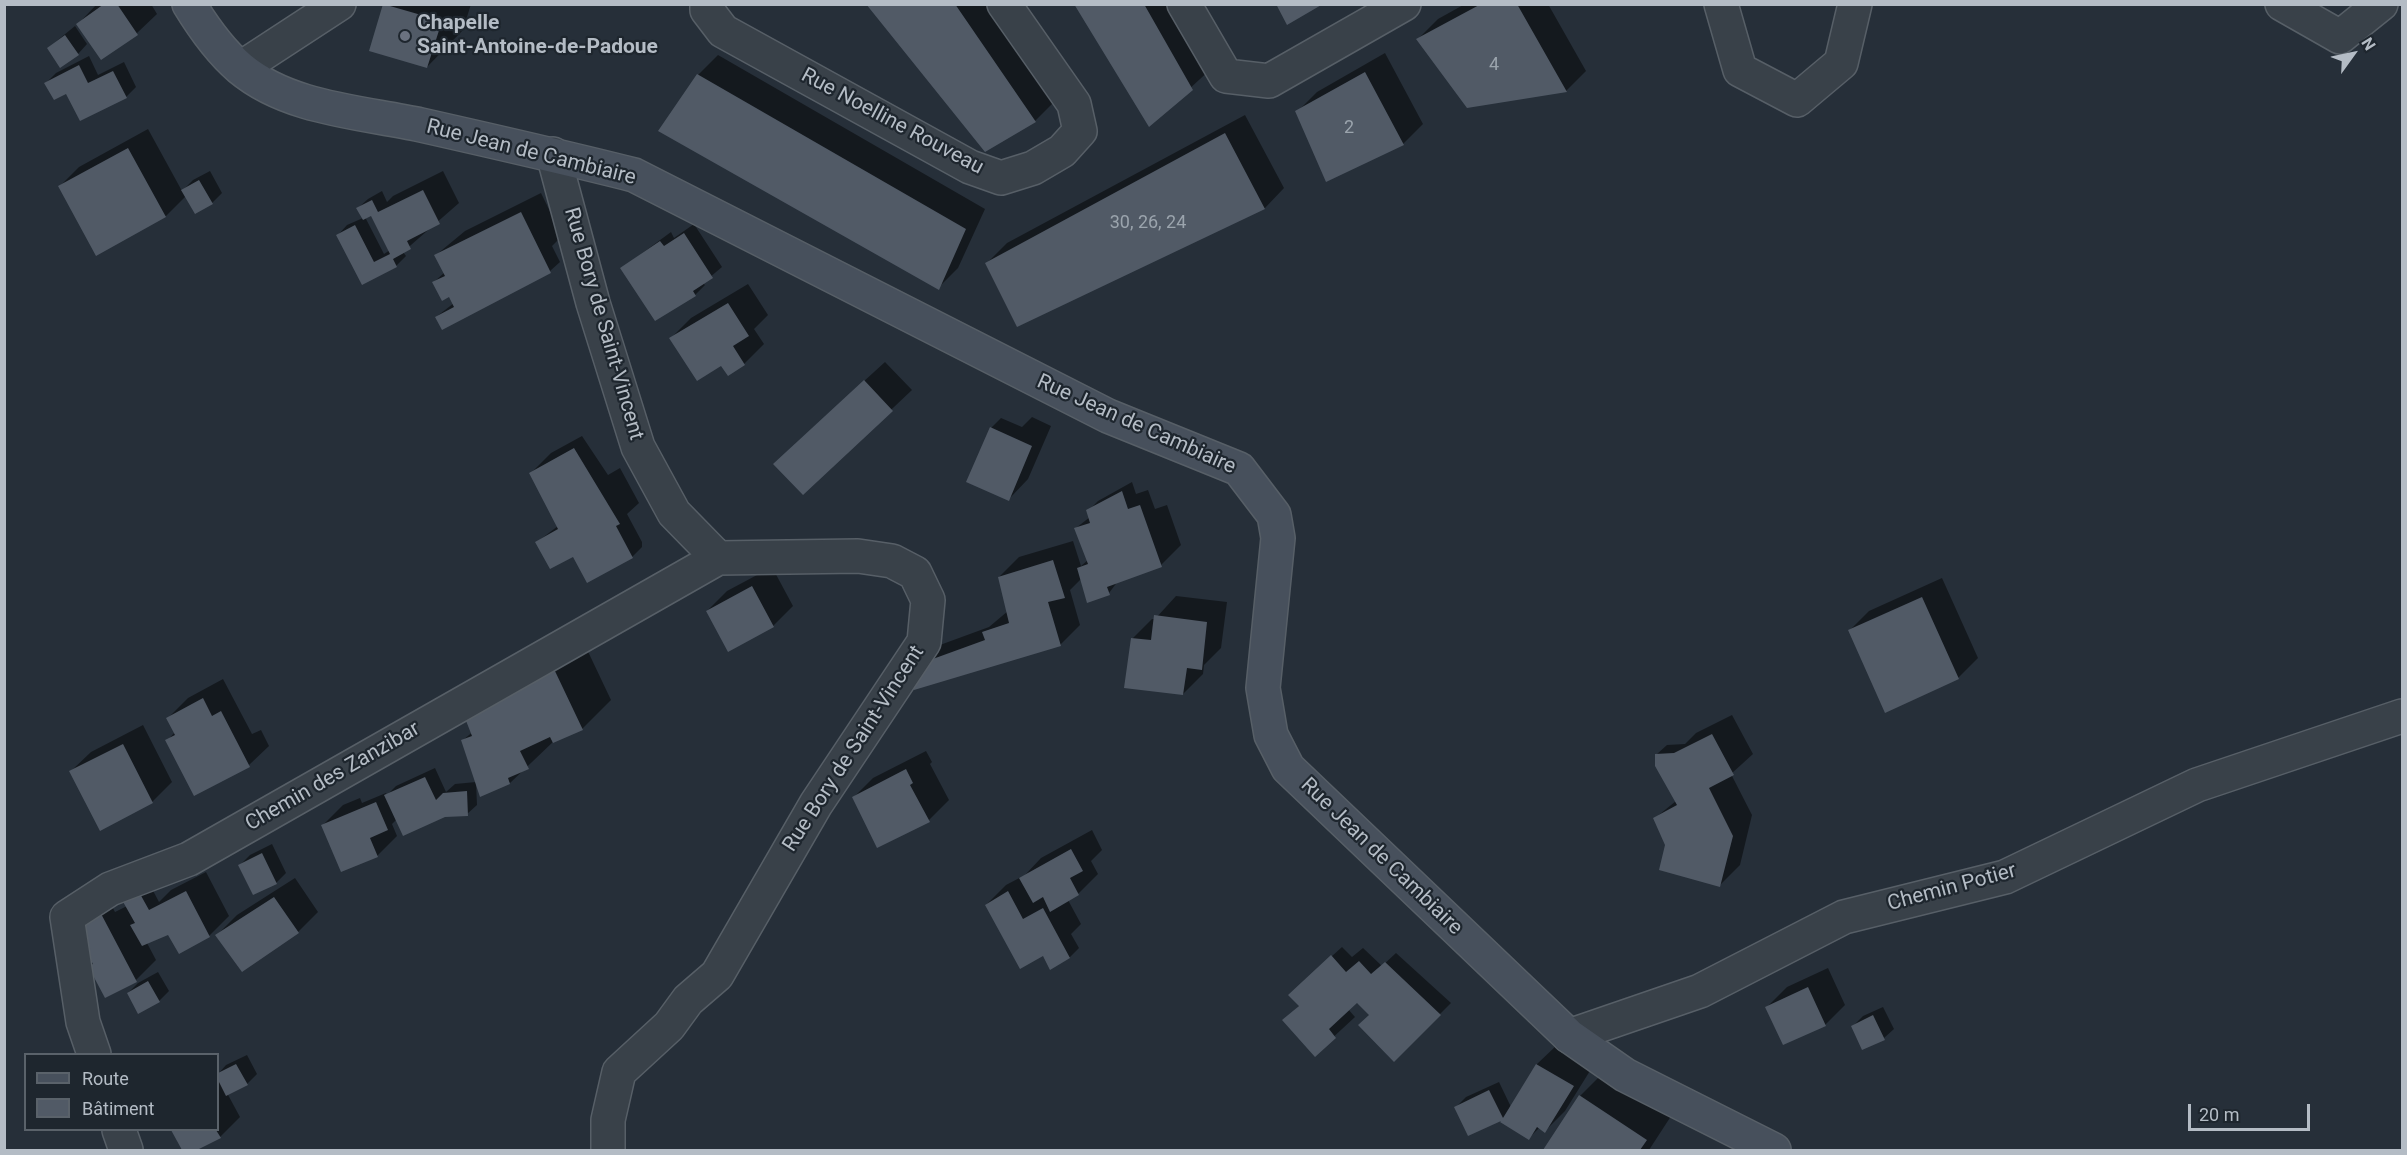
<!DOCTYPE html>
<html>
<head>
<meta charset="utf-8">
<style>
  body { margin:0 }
  #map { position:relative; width:2407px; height:1155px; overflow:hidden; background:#262f39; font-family:Roboto,sans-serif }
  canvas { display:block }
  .frame { position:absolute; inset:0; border:6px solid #b4bcc5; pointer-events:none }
  .legend { position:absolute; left:24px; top:1053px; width:195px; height:78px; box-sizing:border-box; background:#1e262e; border:2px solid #5a626a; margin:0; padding:8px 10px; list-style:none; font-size:18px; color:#b4bcc5 }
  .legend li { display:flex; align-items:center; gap:12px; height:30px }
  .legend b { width:30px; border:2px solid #5a626a }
  .north { position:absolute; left:2323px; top:24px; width:60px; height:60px; -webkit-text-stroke:4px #1e262e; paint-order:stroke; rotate:57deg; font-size:16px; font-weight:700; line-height:24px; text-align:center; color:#b4bcc5 }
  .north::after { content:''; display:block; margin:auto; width:21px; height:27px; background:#b4bcc5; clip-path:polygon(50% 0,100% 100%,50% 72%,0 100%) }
  .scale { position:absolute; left:2188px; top:1104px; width:122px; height:27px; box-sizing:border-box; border:3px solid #b4bcc5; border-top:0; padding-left:8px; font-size:18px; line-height:21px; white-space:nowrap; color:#b4bcc5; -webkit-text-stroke:4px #1e262e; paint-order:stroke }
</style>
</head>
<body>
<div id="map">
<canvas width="2407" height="1155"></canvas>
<div class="frame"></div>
<ul class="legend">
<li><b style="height:8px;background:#47505c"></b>Route</li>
<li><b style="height:16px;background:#515a66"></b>Bâtiment</li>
</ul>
<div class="north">N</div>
<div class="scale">20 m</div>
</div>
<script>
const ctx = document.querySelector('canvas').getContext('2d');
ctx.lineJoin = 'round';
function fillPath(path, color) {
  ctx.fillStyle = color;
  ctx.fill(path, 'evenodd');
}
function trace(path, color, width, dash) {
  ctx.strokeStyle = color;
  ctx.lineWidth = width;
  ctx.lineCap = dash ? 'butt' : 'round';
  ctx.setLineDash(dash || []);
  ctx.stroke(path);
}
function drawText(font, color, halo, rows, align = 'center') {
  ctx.font = font + ' Roboto,sans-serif';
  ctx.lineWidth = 4.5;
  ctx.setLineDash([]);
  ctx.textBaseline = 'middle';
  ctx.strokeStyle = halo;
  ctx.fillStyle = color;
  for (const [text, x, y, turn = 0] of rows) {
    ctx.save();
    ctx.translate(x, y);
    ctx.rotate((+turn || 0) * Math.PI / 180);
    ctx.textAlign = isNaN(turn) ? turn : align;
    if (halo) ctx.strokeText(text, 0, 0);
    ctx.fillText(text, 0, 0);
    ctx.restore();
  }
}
fillPath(new Path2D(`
  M 97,4 L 151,4 L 157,14 L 137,33 L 101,58 L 78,24 Z
  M 385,4 L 471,4 L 463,30 L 427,67 L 371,50 Z
  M 868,4 L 988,4 L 1055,101 L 1035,121 Z
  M 1075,4 L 1175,4 L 1212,68 L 1150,125 Z
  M 1465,4 L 1548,4 L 1586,71 L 1566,91 L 1418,39 L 1438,19 Z
  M 75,26 L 87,44 L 78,54 L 48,48 Z
  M 1385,53 L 1423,124 L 1403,144 L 1297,112 L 1317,92 Z
  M 718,55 L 985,209 L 958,268 L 938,288 L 698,75 Z
  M 89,56 L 98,75 L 124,62 L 136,87 L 126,97 L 67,92 L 46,83 L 56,73 Z
  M 1245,115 L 1284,188 L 1265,208 L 1018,325 L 987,263 L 1007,243 Z
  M 148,129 L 182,191 L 193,180 L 210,171 L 222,193 L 212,203 L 186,196 L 166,216 L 59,187 L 79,167 Z
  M 443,171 L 459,203 L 403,252 L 406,256 L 396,266 L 362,283 L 338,235 L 347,225 L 363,218 L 358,208 L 368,199 L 382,191 L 387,202 L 393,196 ZM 372,214 L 390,250 L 384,254 L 365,217 Z
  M 541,193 L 562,236 L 552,246 L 560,262 L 550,271 L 436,317 L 454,303 L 450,295 L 434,282 L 445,272 L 436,255 L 465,231 Z
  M 694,224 L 722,267 L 703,283 L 705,285 L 695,295 L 656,319 L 622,268 L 671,232 L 674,238 Z
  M 748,284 L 768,315 L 754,329 L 764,344 L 744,364 L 721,364 L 671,338 L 691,318 Z
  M 885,362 L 912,390 L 803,493 L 795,444 Z
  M 1032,417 L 1051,426 L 1028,479 L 1009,499 L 991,428 L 1001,418 L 1022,427 Z
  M 582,436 L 608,475 L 620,468 L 639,503 L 627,514 L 642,542 L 642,547 L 632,557 L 573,554 L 537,542 L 558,526 L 531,473 L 551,453 Z
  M 1132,482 L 1136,494 L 1148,490 L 1155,509 L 1167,505 L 1181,545 L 1161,565 L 1118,581 L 1109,593 L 1082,578 L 1070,590 L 1080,625 L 1060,645 L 915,688 L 929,649 L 989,627 L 1008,611 L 999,577 L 1019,557 L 1073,541 L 1081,566 L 1088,560 L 1076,528 L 1090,517 L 1088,511 L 1098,501 Z
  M 772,567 L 793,606 L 773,626 L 707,611 L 727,591 Z
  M 1942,578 L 1978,658 L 1958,678 L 1849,631 L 1869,611 Z
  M 1176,596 L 1227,602 L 1221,648 L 1204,665 L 1203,674 L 1183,694 L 1132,639 L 1152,619 L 1155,619 Z
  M 583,641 L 611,700 L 582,729 L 554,741 L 510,783 L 463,740 Z
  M 223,679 L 252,734 L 261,730 L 269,746 L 249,765 L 167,741 L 175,732 L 168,718 L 188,698 Z
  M 1732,715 L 1753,754 L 1731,774 L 1752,815 L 1740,865 L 1720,885 L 1667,845 L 1655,818 L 1676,801 L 1657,754 L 1667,745 L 1685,744 L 1696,733 Z
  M 143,725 L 172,782 L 152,802 L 71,771 L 91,752 Z
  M 926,751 L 932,762 L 930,764 L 949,800 L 929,820 L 853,798 L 873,778 Z
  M 435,768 L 446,792 L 455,784 L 476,782 L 477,805 L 467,814 L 397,819 L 392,824 L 397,836 L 377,856 L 323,825 L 343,805 L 360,798 L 362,803 L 386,793 L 387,795 L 396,786 Z
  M 1092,830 L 1102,850 L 1091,861 L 1098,874 L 1078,894 L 1068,900 L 1081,924 L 1071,934 L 1079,948 L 1070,957 L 1045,957 L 986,905 L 1006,885 L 1025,875 L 1041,858 Z
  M 272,844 L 286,873 L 276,883 L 240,865 L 250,855 Z
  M 206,872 L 229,916 L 209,936 L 169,933 L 147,943 L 156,960 L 136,980 L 90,966 L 94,962 L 82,939 L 108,899 L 115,912 L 127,906 L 149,883 L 159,902 L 171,890 Z
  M 295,878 L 318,912 L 298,932 L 217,935 L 237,915 Z
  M 1342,947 L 1352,957 L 1363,948 L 1382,966 L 1396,953 L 1451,1003 L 1394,1060 L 1370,1015 L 1358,1001 L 1348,1009 L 1355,1017 L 1315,1054 L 1284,1020 L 1300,1005 L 1300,985 Z
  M 1828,968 L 1845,1005 L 1825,1025 L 1767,1007 L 1787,987 Z
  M 158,972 L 169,991 L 159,1001 L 128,993 L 138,983 Z
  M 1883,1007 L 1894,1029 L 1884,1038 L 1853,1026 L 1863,1016 Z
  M 1557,1045 L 1593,1066 L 1565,1111 L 1545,1131 L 1539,1128 L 1529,1138 L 1507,1116 L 1469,1134 L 1456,1107 L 1466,1097 L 1499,1082 L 1511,1107 L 1537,1064 Z
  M 247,1055 L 257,1074 L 247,1084 L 227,1093 L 240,1117 L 220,1137 L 194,1150 L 184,1150 L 173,1130 L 218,1130 L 218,1074 L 226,1065 Z
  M 1609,1067 L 1675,1110 L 1649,1150 L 1545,1150 L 1580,1096 Z`), '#0007');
fillPath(new Path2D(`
  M 104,4 L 117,4 L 138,35 L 101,60 L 76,24 Z
  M 383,4 L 442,21 L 427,68 L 369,51 Z
  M 866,4 L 955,4 L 1036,122 L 985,152 Z
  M 1074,4 L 1144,4 L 1193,90 L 1149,127 Z
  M 1276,4 L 1323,4 L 1287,25 Z
  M 1481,4 L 1517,4 L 1567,92 L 1467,108 L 1416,39 Z
  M 65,35 L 79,55 L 60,68 L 47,48 Z
  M 79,65 L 88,83 L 113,71 L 127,98 L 80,121 L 66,94 L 54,100 L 44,83 Z
  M 1365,72 L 1404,145 L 1326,182 L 1295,111 Z
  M 697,74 L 966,229 L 939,290 L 658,131 Z
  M 1225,133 L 1265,209 L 1017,327 L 985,263 Z
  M 128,148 L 166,217 L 96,256 L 58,186 Z
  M 199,180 L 213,204 L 195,214 L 181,190 Z
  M 423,190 L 440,224 L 407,241 L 411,249 L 393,259 L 397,267 L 362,285 L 336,235 L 355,225 L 374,262 L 390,254 L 371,216 L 363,220 L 356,208 L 372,200 L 378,212 Z
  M 521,212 L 551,273 L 442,330 L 435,317 L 454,307 L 449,297 L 442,301 L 432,282 L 445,276 L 434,255 Z
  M 684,233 L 713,278 L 693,291 L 696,296 L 655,321 L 620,268 L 660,241 L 664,246 Z
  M 728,303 L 749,336 L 733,346 L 745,365 L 728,376 L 721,366 L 697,381 L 669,338 Z
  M 864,380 L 893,411 L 803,495 L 773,464 Z
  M 990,427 L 1032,446 L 1009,501 L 966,482 Z
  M 574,448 L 620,524 L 616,526 L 633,558 L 587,583 L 573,557 L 550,569 L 535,542 L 558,529 L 529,473 Z
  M 1122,491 L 1128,509 L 1140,505 L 1162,567 L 1107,587 L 1110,595 L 1087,603 L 1077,568 L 1088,564 L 1074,528 L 1090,523 L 1086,510 Z
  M 1053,560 L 1065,598 L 1048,602 L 1061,646 L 914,690 L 908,668 L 985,640 L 982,632 L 1009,623 L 998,577 Z
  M 752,586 L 774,627 L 728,652 L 706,611 Z
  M 1922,597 L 1959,679 L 1885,713 L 1848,630 Z
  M 1154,615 L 1207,622 L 1202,670 L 1187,668 L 1183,695 L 1124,688 L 1131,638 L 1151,640 Z
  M 554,669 L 583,730 L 553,743 L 550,737 L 520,751 L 529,769 L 508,778 L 510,784 L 480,797 L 461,740 L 472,736 L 463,713 Z
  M 203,698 L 212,716 L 221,711 L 250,767 L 194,796 L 165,740 L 175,735 L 166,718 Z
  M 1712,734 L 1734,775 L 1709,788 L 1733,836 L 1720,887 L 1659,870 L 1665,845 L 1653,818 L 1677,805 L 1655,766 L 1655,754 L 1674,753 Z
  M 123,744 L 153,803 L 100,831 L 69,771 Z
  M 906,769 L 913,783 L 910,785 L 930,822 L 877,848 L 852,797 Z
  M 425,777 L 436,800 L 443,793 L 467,791 L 468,816 L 445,817 L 403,836 L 384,795 Z
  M 376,802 L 388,830 L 370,838 L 378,857 L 341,872 L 321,825 Z
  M 1071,849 L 1083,871 L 1070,878 L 1079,895 L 1050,912 L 1043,897 L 1033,903 L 1019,878 Z
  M 262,853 L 277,884 L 253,895 L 238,865 Z
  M 186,891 L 210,937 L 179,954 L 168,935 L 142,946 L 130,925 L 135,923 L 122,900 L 139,892 L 149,910 Z
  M 1008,891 L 1023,919 L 1043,908 L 1070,958 L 1050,970 L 1043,956 L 1020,969 L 985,905 Z
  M 274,897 L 299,933 L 242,972 L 215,935 Z
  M 98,908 L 137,982 L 105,998 L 88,966 L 93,964 L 80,939 L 86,919 Z
  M 1331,955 L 1346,972 L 1359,961 L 1371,974 L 1385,962 L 1441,1015 L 1394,1062 L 1358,1025 L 1369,1015 L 1357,1003 L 1329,1029 L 1336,1038 L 1315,1057 L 1282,1020 L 1299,1006 L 1288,995 Z
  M 148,981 L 160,1002 L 138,1014 L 127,993 Z
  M 1808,987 L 1826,1026 L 1783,1045 L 1765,1007 Z
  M 1873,1015 L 1885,1040 L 1862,1050 L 1851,1026 Z
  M 236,1064 L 248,1085 L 226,1096 L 218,1080 L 218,1073 Z
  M 1536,1064 L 1574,1086 L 1545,1133 L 1537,1127 L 1529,1140 L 1500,1122 L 1501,1121 L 1468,1136 L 1454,1107 L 1489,1090 L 1503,1118 Z
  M 1579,1095 L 1647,1140 L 1640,1150 L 1543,1150 Z
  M 171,1130 L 216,1130 L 221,1138 L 197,1150 L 182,1150 Z`), '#515a66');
const minor = new Path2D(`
  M 707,4 L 707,10 L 723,31 L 970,167 L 1001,178 L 1033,168 L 1062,151 L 1080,131 L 1074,104 L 1004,4
  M 1184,4 L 1226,76 L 1269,81 L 1404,4
  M 1721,4 L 1740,70 L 1797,100 L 1841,63 L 1855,4
  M 2282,4 L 2340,37 L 2381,4
  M 241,68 L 339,4
  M 553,154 L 593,303 L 638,447 L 674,513 L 718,558 L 858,556 L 892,561 L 915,573 L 928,600 L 924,642 L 816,804 L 717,975 L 688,1000 L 669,1026 L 619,1072 L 608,1120 L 608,1150
  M 1569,1036 L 1700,991 L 1844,917 L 2005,877 L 2197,785 L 2402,716
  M 94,1054 L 83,1022 L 67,917 L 110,889 L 189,859 L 718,558
  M 119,1130 L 126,1150`);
const secondary = new Path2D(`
  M 189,4 C 203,27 220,51 240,68 C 289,109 361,112 421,125 C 492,141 563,157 634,175 L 1108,416 L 1239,469 L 1274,515 L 1278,538 L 1263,688 L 1271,735 L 1288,768 L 1569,1036 L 1625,1075 L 1774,1150`);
trace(minor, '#575f67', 36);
trace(secondary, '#575f67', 36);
trace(minor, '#394149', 33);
trace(secondary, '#47505c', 33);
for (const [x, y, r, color] of [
  [405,36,6,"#6b7280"]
]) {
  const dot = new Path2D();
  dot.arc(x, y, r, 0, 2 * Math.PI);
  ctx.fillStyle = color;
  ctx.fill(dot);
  trace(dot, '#1e262e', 2);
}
drawText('18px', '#9ba4ad', null, [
  ["4",1494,65],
  ["2",1349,128],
  ["30, 26, 24",1148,223]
]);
drawText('bold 21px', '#b4bcc5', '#1e262e', [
  ["Chapelle",417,24],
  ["Saint-Antoine-de-Padoue",417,48]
], 'left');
drawText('21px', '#b4bcc5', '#1e262e', [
  ["Rue Noelline Rouveau",892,122,28],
  ["Rue Jean de Cambiaire",531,153,14],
  ["Rue Bory de Saint-Vincent",603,324,74],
  ["Rue Jean de Cambiaire",1136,425,24],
  ["Rue Bory de Saint-Vincent",854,749,-57],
  ["Chemin des Zanzibar",333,777,-30],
  ["Rue Jean de Cambiaire",1381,857,44],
  ["Chemin Potier",1952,888,-15]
]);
</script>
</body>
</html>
